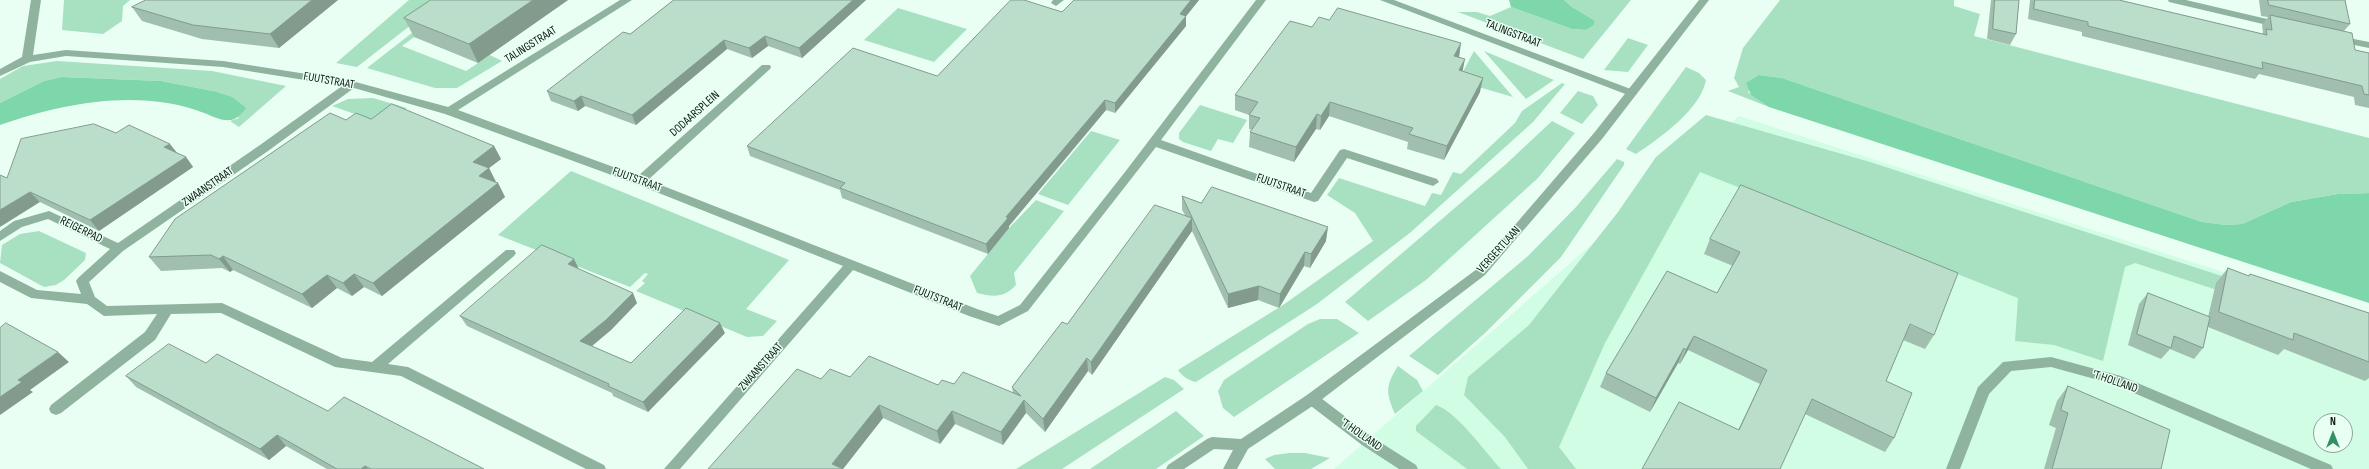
<!DOCTYPE html>
<html>
<head>
<meta charset="utf-8">
<style>
  body { margin:0 }
  #map { position:relative; width:2369px; height:469px; overflow:hidden; background:#e9fff3; font-family:"Sofia Sans Condensed",sans-serif }
  canvas { display:block }
  .north { position:absolute; left:2313px; top:413px; width:40px; height:40px; box-sizing:border-box; background:#e9fff3; border:1px solid #8fa298; border-radius:50%; rotate:0deg; font-size:11px; font-weight:700; line-height:16px; text-align:center; color:#091710 }
  .north::after { content:''; display:block; margin:auto; width:14px; height:18px; background:#338f66; clip-path:polygon(50% 0,100% 100%,50% 72%,0 100%) }
</style>
</head>
<body>
<div id="map">
<canvas width="2369" height="469"></canvas>
<div class="north">N</div>
</div>
<script>
const ctx = document.querySelector('canvas').getContext('2d');
ctx.lineJoin = 'round';
function fillPath(path, color) {
  ctx.fillStyle = color;
  ctx.fill(path, 'evenodd');
}
function trace(path, color, width, dash) {
  ctx.strokeStyle = color;
  ctx.lineWidth = width;
  ctx.lineCap = dash ? 'butt' : 'round';
  ctx.setLineDash(dash || []);
  ctx.stroke(path);
}
function drawText(font, color, halo, rows, align = 'center') {
  ctx.font = font + ' "Sofia Sans Condensed",sans-serif';
  ctx.lineWidth = 3;
  ctx.setLineDash([]);
  ctx.textBaseline = 'middle';
  ctx.strokeStyle = halo;
  ctx.fillStyle = color;
  for (const [text, x, y, turn = 0] of rows) {
    ctx.save();
    ctx.translate(x, y);
    ctx.rotate((+turn || 0) * Math.PI / 180);
    ctx.textAlign = isNaN(turn) ? turn : align;
    if (halo) ctx.strokeText(text, 0, 0);
    ctx.fillText(text, 0, 0);
    ctx.restore();
  }
}
fillPath(new Path2D(`
  M 1739,116 L 2369,319 L 2369,469 L 1334,469 ZM 2321,421 L 2345,421 L 2345,445 L 2321,445 Z`), '#d0fde4');
fillPath(new Path2D(`
  M 64,0 L 130,0 L 123,6 L 122,21 L 103,34 L 62,30 Z
  M 409,0 L 443,0 L 357,67 L 336,63 Z
  M 454,0 L 465,0 L 402,46 L 466,71 L 490,55 L 502,61 L 457,88 L 435,88 L 367,68 Z
  M 1564,0 L 1631,0 L 1583,59 L 1458,12 L 1477,12 L 1490,16 L 1511,7 L 1572,29 L 1586,30 L 1594,25 L 1594,20 L 1572,7 Z
  M 1780,0 L 1954,0 L 1954,6 L 1980,14 L 1974,36 L 2369,138 L 2369,193 L 2338,194 L 2291,202 L 2242,224 L 2226,225 L 2202,222 L 1782,78 L 1759,75 L 1748,92 L 1769,107 L 1728,91 L 1739,87 L 1734,78 L 1743,48 Z
  M 898,8 L 967,29 L 934,62 L 864,40 Z
  M 1628,38 L 1648,45 L 1628,72 L 1604,70 Z
  M 1474,51 L 1513,97 L 1458,81 Z
  M 1484,51 L 1554,80 L 1526,99 Z
  M 57,61 L 212,71 L 286,86 L 239,127 L 230,121 L 239,118 L 213,91 L 161,81 L 62,77 L 44,81 L 0,103 L 0,79 L 23,66 Z
  M 1686,67 L 1699,73 L 1706,80 C 1701,109 1660,138 1636,154 L 1626,149 Z
  M 1562,83 L 1565,84 L 1533,122 L 1411,232 L 1317,304 L 1196,382 C 1189,381 1182,376 1178,370 L 1283,305 L 1373,241 L 1355,213 L 1327,195 L 1339,178 L 1425,206 L 1432,193 L 1441,195 L 1453,172 L 1461,174 L 1515,123 L 1522,111 Z
  M 1578,91 L 1593,96 L 1598,105 L 1582,124 L 1560,113 Z
  M 373,98 L 407,108 L 383,124 L 332,106 L 348,99 Z
  M 1200,105 L 1247,120 L 1233,143 L 1218,139 L 1211,151 L 1183,142 L 1179,139 L 1179,133 Z
  M 1706,115 L 1870,162 L 2225,277 L 2226,293 L 2135,263 L 2125,267 L 2103,361 L 2054,345 L 2015,341 L 2018,298 L 1700,172 L 1605,343 L 1559,447 L 1576,469 L 1528,469 L 1505,437 L 1464,395 L 1468,377 L 1529,325 L 1618,212 L 1656,157 Z
  M 1552,121 L 1575,133 L 1538,178 L 1426,280 L 1368,321 L 1345,302 L 1505,165 Z
  M 1091,131 L 1120,140 L 1068,205 L 1038,194 Z
  M 1617,159 L 1624,162 L 1624,165 L 1561,257 L 1485,333 L 1438,375 L 1409,356 L 1528,256 L 1576,207 Z
  M 571,171 L 789,260 L 746,309 L 777,321 L 763,336 L 747,337 L 636,291 L 645,283 L 642,281 L 648,274 L 645,273 L 630,287 L 498,235 Z
  M 1036,200 L 1064,211 L 1014,273 L 1016,285 C 1004,298 994,297 977,293 L 970,276 L 1009,228 Z
  M 39,231 L 86,253 L 85,260 L 64,280 L 56,285 L 44,287 L 0,263 L 2,245 L 20,234 Z
  M 1320,319 L 1337,319 L 1359,333 L 1234,417 L 1223,408 L 1218,391 L 1224,380 L 1308,324 Z
  M 1398,366 L 1417,380 L 1423,391 L 1395,414 C 1386,393 1385,386 1398,366 Z
  M 1165,377 L 1174,380 L 1184,389 L 1062,469 L 1016,469 Z
  M 1436,405 C 1458,413 1484,451 1501,469 L 1467,469 L 1416,431 L 1416,426 Z
  M 1176,411 L 1204,436 L 1156,469 L 1090,469 Z
  M 1290,453 L 1305,453 L 1330,458 L 1311,469 L 1275,469 L 1265,459 L 1274,455 Z`), '#a7e1c2');
fillPath(new Path2D(`
  M 1509,0 L 1564,0 L 1572,7 L 1594,20 L 1594,25 L 1586,30 L 1572,29 L 1511,7 Z
  M 1759,75 L 1782,78 L 2202,222 L 2226,225 L 2242,224 L 2291,202 L 2338,194 L 2369,193 L 2369,303 L 1769,107 L 1751,95 L 1746,83 Z
  M 62,77 L 161,81 L 213,91 L 232,97 L 246,108 C 233,127 222,120 204,113 C 140,88 63,103 0,125 L 0,103 L 44,81 Z`), '#7dd7aa');
fillPath(new Path2D(`
  M 31,0 L 41,0 L 33,55 L 66,50 L 223,61 L 352,81 L 448,107 L 620,0 L 632,0 L 458,110 L 638,176 L 762,65 L 770,65 L 771,67 L 770,69 L 648,180 L 977,309 L 998,316 L 1020,305 L 1125,172 L 1256,0 L 1266,0 L 1161,140 L 1311,193 L 1340,150 L 1344,149 L 1437,179 L 1439,182 L 1433,186 L 1347,158 L 1318,201 L 1314,202 L 1156,147 L 1028,311 L 999,326 L 969,316 L 853,270 L 680,469 L 664,469 L 843,266 L 636,184 L 445,114 L 354,88 L 268,151 L 123,251 L 89,282 L 95,297 L 107,306 L 222,303 L 342,358 L 372,362 L 506,250 L 514,250 L 516,253 L 514,256 L 388,364 L 408,367 L 604,465 L 606,469 L 586,469 L 401,376 L 335,367 L 221,313 L 171,314 L 155,340 L 61,413 L 56,415 L 51,413 L 49,409 L 51,405 L 145,332 L 157,314 L 104,316 L 87,304 L 31,298 L 0,282 L 0,271 L 37,290 L 81,294 L 76,281 L 78,278 L 110,249 L 48,219 L 22,227 L 0,241 L 0,231 L 14,221 L 49,211 L 118,243 L 260,145 L 342,86 L 223,67 L 66,56 L 30,62 L 0,76 L 0,69 L 22,57 Z
  M 1053,0 L 1064,0 L 1056,6 L 1051,3 Z
  M 1380,0 L 1394,0 L 1636,91 L 1637,93 L 1636,95 L 1628,95 Z
  M 2168,0 L 2186,0 L 2284,23 L 2285,25 L 2280,28 L 2169,2 Z
  M 2339,36 L 2369,42 L 2369,48 L 2335,41 L 2334,39 Z
  M 2051,357 L 2121,376 L 2331,465 L 2333,469 L 2311,469 L 2113,384 L 2051,367 L 2011,371 L 1989,394 L 1960,469 L 1946,469 L 1978,387 L 2003,362 Z
  M 1312,394 L 1317,395 L 1372,437 L 1416,465 L 1418,469 L 1399,469 L 1362,445 L 1307,403 L 1305,399 L 1307,395 Z`), '#8fb39f');
fillPath(new Path2D(`
  M 1699,0 L 1709,0 L 1602,139 L 1485,275 L 1317,403 L 1248,449 L 1237,469 L 1223,469 L 1233,450 L 1214,449 L 1184,469 L 1166,469 L 1168,465 L 1207,439 L 1212,437 L 1241,439 L 1307,395 L 1477,269 L 1594,133 Z`), '#8fb39f');
fillPath(new Path2D(`
  M 338,0 L 279,48 L 202,39 L 142,21 L 132,7 Z
  M 568,0 L 478,63 L 414,37 L 404,18 Z
  M 674,0 L 866,0 L 802,58 L 768,46 L 752,58 L 727,49 L 636,125 L 585,106 L 578,111 L 551,101 L 547,91 L 630,34 Z
  M 1074,0 L 1199,0 L 1186,16 L 1186,26 L 1115,113 L 1106,110 L 1009,226 L 1009,228 L 988,254 L 842,198 L 840,190 L 750,156 L 747,146 L 937,76 L 1062,12 Z
  M 1991,0 L 2019,0 L 2016,34 L 2010,45 L 1987,39 Z
  M 2030,0 L 2119,0 L 2262,34 L 2263,33 L 2262,25 L 2268,17 L 2261,16 L 2259,0 L 2345,0 L 2350,24 L 2344,31 L 2355,50 L 2369,53 L 2369,108 L 2355,105 L 2354,97 L 2259,74 L 2255,79 L 2082,36 L 2082,32 L 2028,19 Z
  M 1312,27 L 1459,57 L 1462,72 L 1480,92 L 1444,160 L 1407,149 L 1408,142 L 1329,116 L 1320,130 L 1316,129 L 1294,162 L 1249,147 L 1250,132 L 1252,130 L 1249,129 L 1249,115 L 1235,110 L 1235,95 Z
  M 371,119 L 494,146 L 501,159 L 489,168 L 496,182 L 495,182 L 498,183 L 505,197 L 382,296 L 364,287 L 352,296 L 337,288 L 312,308 L 233,270 L 230,272 L 222,268 L 161,271 L 149,257 L 346,120 Z
  M 116,133 L 177,153 L 186,157 L 193,167 L 99,231 L 40,202 L 7,178 Z
  M 1182,196 L 1201,203 L 1326,241 L 1310,268 L 1304,266 L 1279,308 L 1258,300 L 1228,308 L 1192,231 L 1092,375 L 1088,371 L 1045,432 L 1026,413 L 1003,445 L 955,424 L 940,444 L 883,418 L 843,469 L 821,379 L 850,377 L 938,385 L 954,384 L 1013,393 L 1012,387 L 1067,324 L 1185,215 L 1182,210 Z
  M 1710,239 L 1934,335 L 1925,349 L 1903,340 L 1886,381 L 1894,438 L 1885,452 L 1805,414 L 1738,430 L 1760,384 L 1688,350 L 1680,364 L 1678,363 L 1650,412 L 1600,387 L 1606,373 L 1717,293 L 1733,266 L 1704,254 Z
  M 2228,268 L 2248,276 L 2250,274 L 2369,313 L 2369,378 L 2365,381 L 2284,349 L 2278,355 L 2208,327 L 2203,348 L 2194,359 L 2170,349 L 2161,359 L 2128,345 L 2139,304 L 2148,293 L 2208,317 L 2216,283 Z
  M 579,269 L 637,303 L 611,330 L 591,346 L 631,363 L 725,333 L 648,412 L 613,396 L 612,393 L 467,326 L 460,316 Z
  M 206,363 L 328,411 L 484,469 L 327,469 L 286,446 L 269,460 L 136,387 L 126,376 Z
  M 2068,386 L 2161,469 L 2044,469 L 2056,428 L 2049,425 L 2057,401 Z`), '#a0bfae');
fillPath(new Path2D(`
  M 312,0 L 338,0 L 279,48 L 270,34 Z
  M 533,0 L 568,0 L 478,63 L 469,44 Z
  M 853,0 L 866,0 L 802,58 L 799,48 Z
  M 1191,0 L 1199,0 L 1180,24 L 1180,14 Z
  M 1186,16 L 1186,26 L 1115,113 L 1115,103 Z
  M 765,36 L 768,46 L 752,58 L 749,48 Z
  M 724,40 L 727,49 L 636,125 L 632,115 Z
  M 1461,43 L 1459,58 L 1454,56 Z
  M 1465,59 L 1462,74 L 1459,70 Z
  M 1483,78 L 1480,92 L 1444,160 L 1447,146 Z
  M 581,96 L 585,106 L 578,111 L 574,101 Z
  M 1105,100 L 1106,110 L 1009,226 L 1009,228 L 988,254 L 986,244 L 1006,217 Z
  M 1330,102 L 1329,116 L 1320,130 L 1321,116 Z
  M 1317,114 L 1316,129 L 1294,162 L 1296,147 Z
  M 170,144 L 178,154 L 164,147 Z
  M 494,146 L 501,159 L 489,168 L 496,182 L 487,189 L 473,162 Z
  M 186,157 L 193,167 L 99,231 L 90,220 Z
  M 498,183 L 505,197 L 382,296 L 373,283 Z
  M 30,192 L 40,202 L 0,227 L 0,210 Z
  M 1192,218 L 1192,231 L 1092,375 L 1091,362 Z
  M 1328,227 L 1326,241 L 1310,268 L 1311,254 Z
  M 1305,252 L 1304,266 L 1279,308 L 1280,294 Z
  M 223,256 L 233,270 L 230,272 L 219,259 Z
  M 574,259 L 579,269 L 568,264 Z
  M 354,274 L 364,287 L 352,296 L 343,283 Z
  M 327,275 L 337,288 L 312,308 L 302,294 Z
  M 1259,286 L 1258,300 L 1228,308 L 1228,294 Z
  M 633,293 L 637,303 L 611,330 L 585,352 L 580,341 Z
  M 720,323 L 725,333 L 648,412 L 643,402 Z
  M 1694,336 L 1688,350 L 1680,364 L 1686,350 Z
  M 1684,348 L 1678,363 L 1650,412 L 1656,398 Z
  M 58,352 L 69,362 L 30,390 L 33,392 L 0,415 L 0,397 L 18,380 Z
  M 1087,358 L 1088,371 L 1045,432 L 1043,419 Z
  M 1024,400 L 1026,413 L 1003,445 L 1001,432 Z
  M 879,405 L 883,418 L 843,469 L 832,464 Z
  M 952,411 L 955,424 L 940,444 L 937,431 Z
  M 277,435 L 286,446 L 269,460 L 260,449 Z
  M 365,466 L 368,469 L 361,469 Z`), '#829b8d');
const building = new Path2D(`
  M 146,0 L 312,0 L 270,34 L 193,25 L 132,7 Z
  M 431,0 L 533,0 L 469,44 L 404,18 Z
  M 674,0 L 853,0 L 799,48 L 765,36 L 749,48 L 724,40 L 632,115 L 581,96 L 574,101 L 547,91 L 623,32 L 630,34 Z
  M 1011,0 L 1024,0 L 1062,12 L 1074,0 L 1191,0 L 1180,14 L 1186,16 L 1115,103 L 1105,100 L 1006,217 L 1008,218 L 986,244 L 840,188 L 845,183 L 747,146 L 853,48 L 937,76 Z
  M 1995,0 L 2019,0 L 2016,34 L 1993,29 Z
  M 2035,0 L 2119,0 L 2267,35 L 2266,29 L 2272,30 L 2270,15 L 2352,33 L 2355,50 L 2369,53 L 2369,95 L 2364,94 L 2362,86 L 2262,62 L 2263,69 L 2088,26 L 2088,22 L 2034,9 Z
  M 2268,0 L 2345,0 L 2350,24 L 2269,5 Z
  M 1338,8 L 1461,43 L 1454,56 L 1465,59 L 1459,70 L 1483,78 L 1447,146 L 1409,134 L 1413,128 L 1330,102 L 1321,116 L 1317,114 L 1296,147 L 1250,132 L 1260,118 L 1249,115 L 1258,102 L 1235,95 L 1290,21 L 1312,27 L 1319,17 L 1329,20 Z
  M 392,104 L 494,146 L 473,162 L 489,168 L 479,176 L 498,183 L 373,283 L 354,274 L 343,283 L 327,275 L 302,294 L 223,256 L 219,259 L 211,255 L 149,257 L 175,219 L 330,113 L 346,120 L 356,113 L 371,119 Z
  M 94,124 L 116,133 L 129,125 L 170,144 L 164,147 L 186,157 L 90,220 L 30,192 L 0,210 L 0,175 L 7,178 L 21,139 Z
  M 1741,185 L 1958,273 L 1934,335 L 1910,324 L 1886,381 L 1912,393 L 1894,438 L 1812,399 L 1780,469 L 1642,469 L 1679,402 L 1739,430 L 1767,370 L 1694,336 L 1686,350 L 1684,348 L 1656,398 L 1606,373 L 1667,271 L 1717,293 L 1740,252 L 1710,239 Z
  M 1212,187 L 1328,227 L 1311,254 L 1305,252 L 1280,294 L 1259,286 L 1228,294 L 1182,196 L 1201,203 Z
  M 1155,205 L 1192,218 L 1091,362 L 1087,358 L 1043,419 L 1024,400 L 1001,432 L 952,411 L 937,431 L 879,405 L 832,464 L 843,469 L 708,469 L 797,369 L 821,379 L 830,369 L 850,377 L 869,356 L 938,385 L 942,380 L 954,384 L 963,372 L 1021,396 L 1012,387 L 1062,322 L 1067,324 Z
  M 542,245 L 574,259 L 568,264 L 633,293 L 606,320 L 580,341 L 631,363 L 686,308 L 720,323 L 643,402 L 608,386 L 609,384 L 460,316 Z
  M 2228,268 L 2249,276 L 2250,274 L 2369,313 L 2369,362 L 2294,333 L 2293,340 L 2219,312 Z
  M 2148,293 L 2210,317 L 2203,348 L 2174,336 L 2171,348 L 2137,334 Z
  M 6,323 L 58,352 L 18,380 L 22,382 L 0,397 L 0,328 Z
  M 169,344 L 206,363 L 217,354 L 328,411 L 344,397 L 484,469 L 371,469 L 365,466 L 361,469 L 337,469 L 277,435 L 260,449 L 126,376 Z
  M 2068,386 L 2170,430 L 2161,469 L 2052,469 L 2068,413 L 2061,410 Z`);
fillPath(building, '#badeca');
trace(building, '#829b8d', 1);
drawText('12px', '#091710', '#e9fff3', [
  ["TALINGSTRAAT",1513,34,21],
  ["TALINGSTRAAT",531,45,-32],
  ["FUUTSTRAAT",329,81,10],
  ["DODAARSPLEIN",695,114,-42],
  ["FUUTSTRAAT",637,180,20],
  ["FUUTSTRAAT",1281,186,19],
  ["ZWAANSTRAAT",208,187,-35],
  ["REIGERPAD",81,230,26],
  ["VERGERTLAAN",1499,250,-48],
  ["FUUTSTRAAT",938,299,22],
  ["ZWAANSTRAAT",761,367,-48],
  ["'T HOLLAND",2115,382,19],
  ["'T HOLLAND",1361,435,35]
]);
</script>
</body>
</html>
